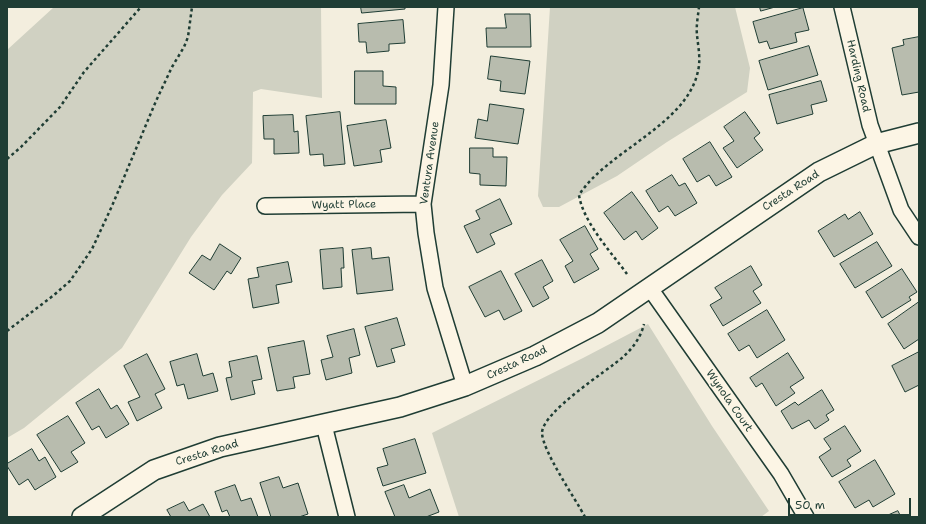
<!DOCTYPE html>
<html>
<head>
<meta charset="utf-8">
<style>
  body { margin:0 }
  #map { position:relative; width:926px; height:524px; overflow:hidden; background:#f3eede; font-family:"Shantell Sans",sans-serif }
  canvas { display:block }
  .frame { position:absolute; inset:0; border:8px solid #1f3d34; pointer-events:none }
  .scale { position:absolute; left:788px; top:498px; width:123px; height:18px; box-sizing:border-box; border:2px solid #1f3d34; border-top:0; padding-left:5px; font-size:12px; line-height:14px; white-space:nowrap; color:#1f3d34; -webkit-text-stroke:3px #fcf5e5; paint-order:stroke }
</style>
</head>
<body>
<div id="map">
<canvas width="926" height="524"></canvas>
<div class="frame"></div>
<div class="scale">50 m</div>
</div>
<script>
const ctx = document.querySelector('canvas').getContext('2d');
ctx.lineJoin = 'round';
function fillPath(path, color) {
  ctx.fillStyle = color;
  ctx.fill(path, 'evenodd');
}
function trace(path, color, width, dash) {
  ctx.strokeStyle = color;
  ctx.lineWidth = width;
  ctx.lineCap = dash ? 'butt' : 'round';
  ctx.setLineDash(dash || []);
  ctx.stroke(path);
}
function drawText(font, color, halo, rows, align = 'center') {
  ctx.font = font + ' "Shantell Sans",sans-serif';
  ctx.lineWidth = 3.5;
  ctx.setLineDash([]);
  ctx.textBaseline = 'middle';
  ctx.strokeStyle = halo;
  ctx.fillStyle = color;
  for (const [text, x, y, turn = 0] of rows) {
    ctx.save();
    ctx.translate(x, y);
    ctx.rotate((+turn || 0) * Math.PI / 180);
    ctx.textAlign = isNaN(turn) ? turn : align;
    if (halo) ctx.strokeText(text, 0, 0);
    ctx.fillText(text, 0, 0);
    ctx.restore();
  }
}
fillPath(new Path2D(`
  M 54,7 L 321,7 L 322,98 L 261,89 L 253,92 L 252,163 L 222,195 L 191,237 L 122,348 L 24,428 L 7,438 L 7,50 Z
  M 550,7 L 735,7 L 750,68 L 747,92 L 667,142 L 617,176 L 559,207 L 543,207 L 538,196 Z
  M 648,324 L 712,426 L 769,511 L 761,517 L 459,517 L 432,433 L 583,358 Z`), '#d0d1c2');
const building = new Path2D(`
  M 361,7 L 405,7 L 405,9 L 362,13 Z
  M 760,7 L 775,7 L 761,11 Z
  M 803,8 L 809,30 L 795,33 L 797,42 L 770,49 L 767,41 L 759,43 L 753,22 Z
  M 505,14 L 530,14 L 531,47 L 487,47 L 486,28 L 506,28 Z
  M 403,20 L 405,43 L 389,44 L 389,51 L 367,53 L 366,42 L 359,42 L 358,24 Z
  M 919,37 L 919,92 L 902,95 L 892,48 L 904,45 L 903,40 Z
  M 809,46 L 818,75 L 768,90 L 759,61 Z
  M 491,56 L 530,61 L 525,94 L 500,91 L 501,81 L 488,79 Z
  M 355,71 L 383,71 L 383,86 L 396,87 L 396,104 L 355,104 Z
  M 821,81 L 827,101 L 811,105 L 813,114 L 777,124 L 769,95 Z
  M 490,104 L 524,109 L 518,144 L 475,138 L 478,119 L 487,121 Z
  M 340,112 L 345,164 L 324,166 L 323,154 L 310,155 L 306,116 Z
  M 745,112 L 760,133 L 754,138 L 763,150 L 737,168 L 723,148 L 734,141 L 724,127 Z
  M 293,115 L 294,132 L 298,131 L 299,153 L 274,154 L 274,139 L 264,139 L 263,116 Z
  M 386,120 L 391,148 L 380,150 L 382,162 L 354,166 L 347,126 Z
  M 710,142 L 732,177 L 716,186 L 709,175 L 697,182 L 683,159 Z
  M 470,148 L 493,148 L 493,157 L 507,157 L 506,186 L 480,185 L 480,174 L 470,173 Z
  M 672,175 L 679,186 L 685,183 L 697,203 L 675,216 L 668,206 L 659,212 L 646,191 Z
  M 632,192 L 658,228 L 642,240 L 636,231 L 624,240 L 604,213 Z
  M 500,199 L 512,224 L 490,234 L 495,244 L 477,253 L 464,226 L 480,219 L 476,211 Z
  M 860,212 L 873,234 L 834,257 L 818,231 L 845,214 L 848,219 Z
  M 585,226 L 598,249 L 590,254 L 599,269 L 574,283 L 565,266 L 573,261 L 560,240 Z
  M 877,242 L 892,266 L 855,288 L 840,264 Z
  M 220,244 L 241,258 L 231,274 L 227,271 L 214,290 L 189,273 L 202,255 L 210,260 Z
  M 343,248 L 344,268 L 341,268 L 342,287 L 323,289 L 320,250 Z
  M 371,248 L 372,259 L 389,257 L 393,290 L 357,294 L 352,250 Z
  M 542,260 L 553,281 L 543,287 L 549,298 L 533,307 L 515,274 Z
  M 288,262 L 292,282 L 276,285 L 279,303 L 253,308 L 248,279 L 259,277 L 257,268 Z
  M 751,266 L 762,285 L 753,291 L 761,303 L 723,326 L 710,305 L 722,298 L 715,288 Z
  M 902,269 L 917,292 L 909,297 L 911,300 L 882,318 L 866,292 Z
  M 501,271 L 522,311 L 504,320 L 499,310 L 485,317 L 469,287 Z
  M 919,302 L 919,339 L 904,349 L 888,324 Z
  M 767,310 L 785,340 L 757,358 L 749,345 L 739,351 L 728,334 Z
  M 397,318 L 405,345 L 391,349 L 395,362 L 377,367 L 365,327 Z
  M 354,329 L 360,355 L 349,358 L 352,373 L 326,380 L 321,360 L 333,357 L 327,336 Z
  M 304,341 L 310,374 L 293,377 L 295,388 L 277,391 L 268,348 Z
  M 919,352 L 919,385 L 905,392 L 892,366 Z
  M 788,353 L 804,378 L 790,387 L 795,393 L 776,406 L 762,383 L 756,387 L 750,378 Z
  M 147,354 L 165,389 L 155,394 L 162,408 L 137,421 L 128,402 L 140,397 L 124,366 Z
  M 197,354 L 203,376 L 213,373 L 218,391 L 188,399 L 184,384 L 177,386 L 170,362 Z
  M 257,356 L 262,379 L 252,381 L 255,394 L 231,400 L 226,378 L 232,377 L 229,362 Z
  M 99,389 L 111,409 L 117,405 L 129,424 L 106,438 L 99,426 L 92,430 L 76,403 Z
  M 822,390 L 834,410 L 826,415 L 829,420 L 815,429 L 809,420 L 792,429 L 781,411 L 795,402 L 798,405 Z
  M 68,416 L 85,443 L 71,452 L 78,462 L 61,472 L 37,435 Z
  M 845,426 L 861,451 L 847,460 L 851,466 L 832,477 L 819,457 L 831,449 L 824,439 Z
  M 415,439 L 426,473 L 383,486 L 377,468 L 388,465 L 383,449 Z
  M 32,449 L 39,461 L 45,457 L 56,477 L 35,490 L 28,479 L 19,485 L 7,466 L 7,464 Z
  M 875,460 L 895,494 L 873,507 L 869,500 L 855,508 L 839,482 Z
  M 279,477 L 283,488 L 298,483 L 308,514 L 299,517 L 271,517 L 260,483 Z
  M 235,485 L 241,501 L 251,498 L 258,517 L 230,517 L 227,510 L 222,512 L 215,492 Z
  M 404,485 L 409,498 L 430,489 L 439,512 L 426,517 L 395,517 L 385,492 Z
  M 184,502 L 189,511 L 203,504 L 210,517 L 171,517 L 167,510 Z
  M 898,511 L 901,517 L 884,517 Z`);
fillPath(building, '#b8bcae');
trace(building, '#1f3d34', 1);
const minor = new Path2D(`
  M 446,7 L 441,85 L 423,204 L 426,233 L 435,288 L 465,386
  M 842,7 L 870,125 L 901,210 L 919,237
  M 265,206 L 423,204
  M 649,287 L 781,474 L 806,517
  M 324,425 L 347,517`);
const tertiary = new Path2D(`
  M 82,517 L 154,470 L 220,447 L 400,407 L 465,386 L 535,356 L 598,323 L 819,172 L 876,144 L 919,133`);
trace(minor, '#1f3d34', 18);
trace(tertiary, '#1f3d34', 22);
trace(new Path2D(`
  M 7,159 L 21,147 L 60,107 L 84,72 L 141,7
  M 627,274 C 611,252 583,222 579,195 C 607,151 687,125 698,71 C 701,59 698,46 697,35 C 696,26 698,16 699,7
  M 7,331 L 54,295 L 70,281 L 92,249 L 112,206 L 156,101 L 172,67 L 184,47 L 188,37 L 192,7
  M 585,517 C 575,498 543,452 542,433 C 542,412 607,371 623,357 C 633,348 641,337 644,324`), '#1f3d34', 2.5, [3, 3]);
trace(minor, '#fcf5e5', 15);
trace(tertiary, '#fcf5e5', 19);
drawText('11px', '#1f3d34', '#fcf5e5', [
  ["Harding Road",858,76,77],
  ["Ventura Avenue",430,163,-82],
  ["Cresta Road",791,191,-33],
  ["Wyatt Place",344,205,-1],
  ["Cresta Road",517,363,-25],
  ["Wynola Court",729,401,55],
  ["Cresta Road",207,453,-17]
]);
</script>
</body>
</html>
